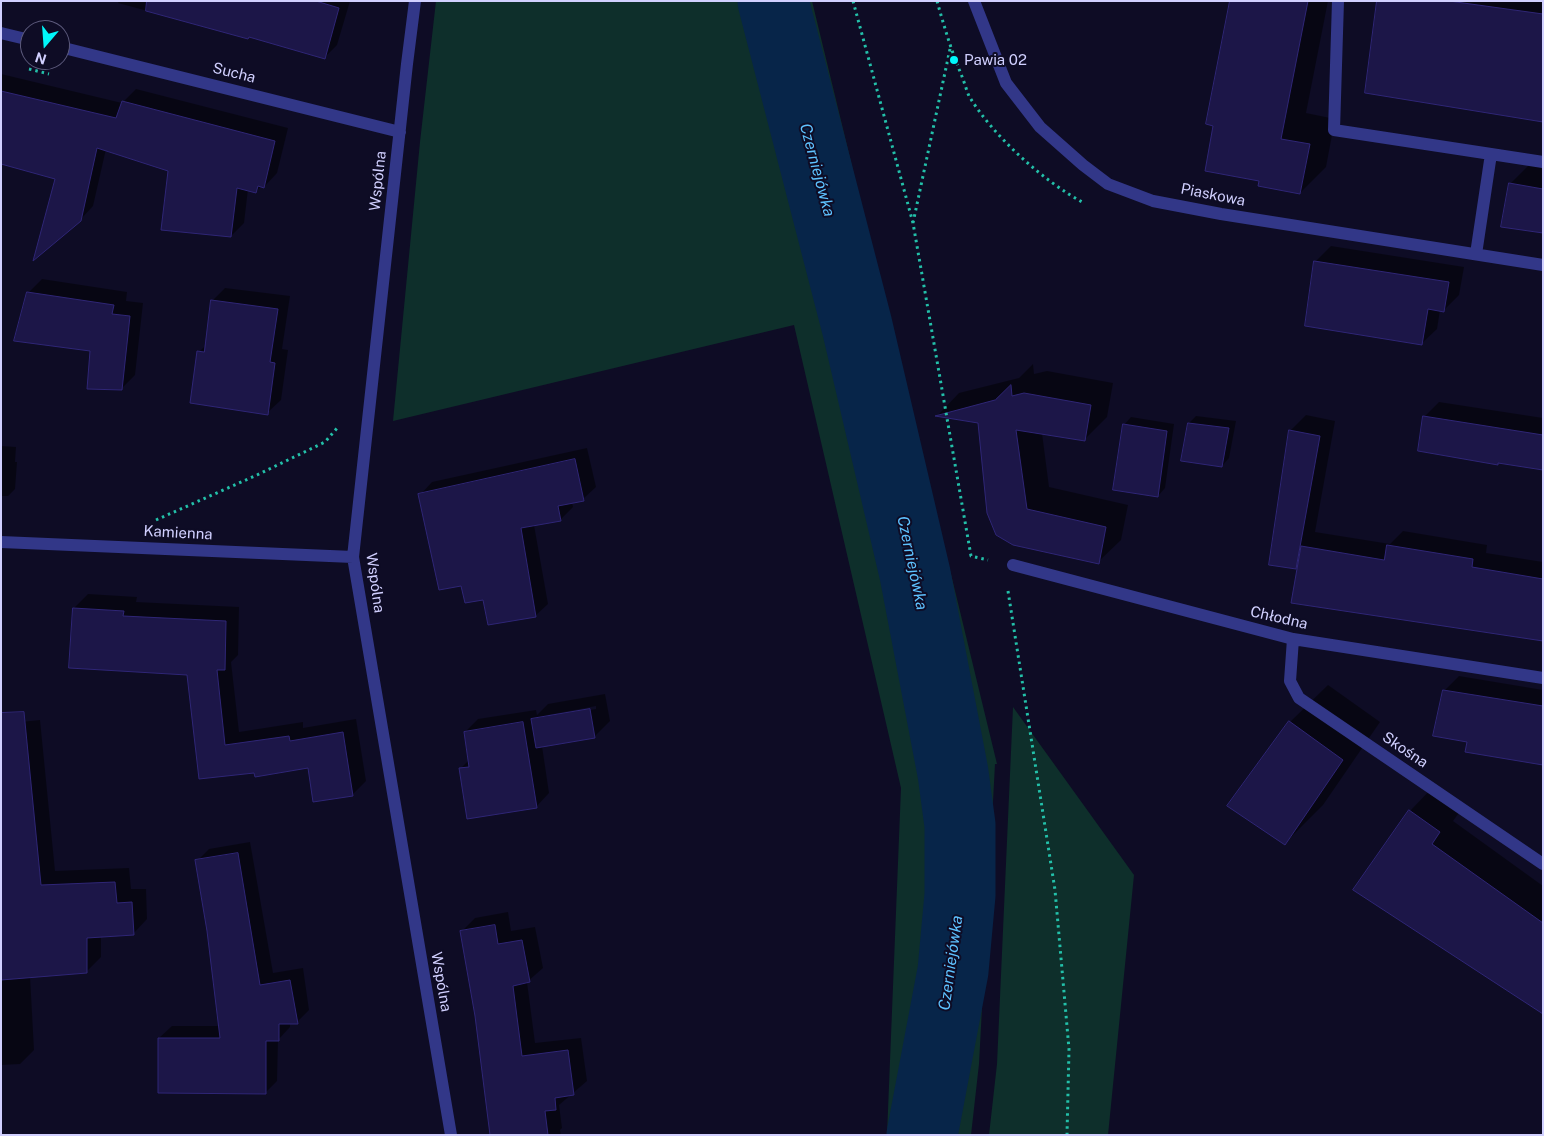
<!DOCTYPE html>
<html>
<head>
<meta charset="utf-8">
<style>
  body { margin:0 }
  #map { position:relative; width:1544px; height:1136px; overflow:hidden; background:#0e0c25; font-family:"Public Sans",sans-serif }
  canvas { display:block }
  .frame { position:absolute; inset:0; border:2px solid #d1d0ff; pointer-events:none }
  .north { position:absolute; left:20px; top:20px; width:50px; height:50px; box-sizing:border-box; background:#0e0c25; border:1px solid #5c5a7c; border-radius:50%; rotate:198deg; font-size:14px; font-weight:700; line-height:20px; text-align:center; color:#d1d0ff }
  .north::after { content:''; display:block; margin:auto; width:18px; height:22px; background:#00f7fb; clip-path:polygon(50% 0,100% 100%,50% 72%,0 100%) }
</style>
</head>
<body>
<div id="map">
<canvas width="1544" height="1136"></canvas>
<div class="frame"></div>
<div class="north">N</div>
</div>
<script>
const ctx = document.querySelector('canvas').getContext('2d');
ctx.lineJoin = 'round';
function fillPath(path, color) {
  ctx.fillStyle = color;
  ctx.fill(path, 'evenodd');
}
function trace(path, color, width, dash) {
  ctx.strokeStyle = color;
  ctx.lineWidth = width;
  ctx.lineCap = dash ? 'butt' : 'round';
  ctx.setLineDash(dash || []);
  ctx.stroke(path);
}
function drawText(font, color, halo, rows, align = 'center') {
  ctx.font = font + ' "Public Sans",sans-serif';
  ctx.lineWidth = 4;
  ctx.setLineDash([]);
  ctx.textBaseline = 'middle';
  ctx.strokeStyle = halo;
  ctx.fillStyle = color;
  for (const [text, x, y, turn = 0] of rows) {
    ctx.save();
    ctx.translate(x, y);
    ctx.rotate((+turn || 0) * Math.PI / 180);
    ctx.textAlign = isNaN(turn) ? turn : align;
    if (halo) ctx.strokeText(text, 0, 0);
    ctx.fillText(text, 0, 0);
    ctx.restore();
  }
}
fillPath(new Path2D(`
  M 436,1 L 812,1 L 997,764 L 995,764 L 979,1064 L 971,1135 L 887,1135 L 901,788 L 794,325 L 393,421 L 420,142 Z
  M 1013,707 L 1134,875 L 1108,1135 L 989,1135 L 997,1064 Z`), '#0e2f2b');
fillPath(new Path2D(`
  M 119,1 L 350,1 L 337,45 L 324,58 L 249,36 L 248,38 L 118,3 Z
  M 1232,1 L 1328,1 L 1306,113 L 1335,119 L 1326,167 L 1300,193 L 1260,180 L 1215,125 Z
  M 1378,1 L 1543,1 L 1543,120 Z
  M 1,74 L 122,103 L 136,89 L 288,128 L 277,173 L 264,187 L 261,186 L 256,192 L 248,189 L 244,223 L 231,236 L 170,170 L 106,149 L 93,206 L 80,220 L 57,178 L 1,163 Z
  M 1529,165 L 1543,168 L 1543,232 L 1510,184 Z
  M 1331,246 L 1464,267 L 1459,295 L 1444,310 L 1440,310 L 1437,329 L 1421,344 L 1315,262 Z
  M 42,279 L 127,292 L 126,301 L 143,303 L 135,375 L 121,389 L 92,350 L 28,293 Z
  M 225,288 L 290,296 L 282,349 L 288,350 L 281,400 L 267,413 L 199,352 L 207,344 L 212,301 Z
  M 1033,364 L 1034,374 L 1047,371 L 1113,383 L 1107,417 L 1084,440 L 1042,433 L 1049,487 L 1128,505 L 1121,540 L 1098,562 L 1013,544 L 979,422 L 938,415 L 959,393 L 1019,378 Z
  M 1439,402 L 1543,418 L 1543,469 L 1424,417 Z
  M 1306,415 L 1335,421 L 1315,532 L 1390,544 L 1403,531 L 1487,545 L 1486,553 L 1543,562 L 1543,640 L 1299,565 L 1296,568 L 1290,431 Z
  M 1196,416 L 1236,421 L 1229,458 L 1222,466 L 1189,423 Z
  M 1131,417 L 1174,424 L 1165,488 L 1158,496 L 1124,425 Z
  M 1,446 L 16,447 L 15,462 L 17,462 L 15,489 L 8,496 L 1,496 Z
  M 587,448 L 596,487 L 583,499 L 572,502 L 573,507 L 560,520 L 534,525 L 548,604 L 535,616 L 484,599 L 462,584 L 420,495 L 432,482 Z
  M 88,594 L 137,597 L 136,602 L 239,607 L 238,655 L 231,662 L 239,732 L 303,722 L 303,728 L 356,719 L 366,781 L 352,795 L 310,767 L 200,778 L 188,674 L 74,608 Z
  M 1459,676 L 1543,690 L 1543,763 L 1469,741 L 1435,735 L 1445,690 Z
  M 1328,685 L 1380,722 L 1323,805 L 1285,843 L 1290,722 Z
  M 605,694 L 610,721 L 594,737 L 542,746 L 549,793 L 536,807 L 460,769 L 469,760 L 465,732 L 478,719 L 536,710 L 537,715 L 548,704 ZM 596,706 L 596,709 L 548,717 L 548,715 Z
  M 40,720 L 55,871 L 129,868 L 131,889 L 146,889 L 147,919 L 133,934 L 101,936 L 101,957 L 87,971 L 30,976 L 34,1050 L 20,1064 L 1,1065 L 1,724 Z
  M 1431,789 L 1461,810 L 1453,821 L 1543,886 L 1543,1014 L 1355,890 L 1410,811 Z
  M 250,842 L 273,973 L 303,968 L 309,1010 L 297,1022 L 290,1023 L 290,1027 L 278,1040 L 277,1081 L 265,1093 L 159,1038 L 172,1026 L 220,1026 L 209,931 L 197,861 L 209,849 Z
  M 508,912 L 511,931 L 535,927 L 543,968 L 527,982 L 535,1043 L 581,1038 L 587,1081 L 559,1105 L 562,1128 L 560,1130 L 561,1135 L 492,1135 L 476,1016 L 461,932 L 475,918 Z`), '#0007');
trace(new Path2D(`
  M 773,1 L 857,326 L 915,574 L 953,773 L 960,825 L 960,895 L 953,971 L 922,1135`), '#072549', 71);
const building = new Path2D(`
  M 147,1 L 316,1 L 339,8 L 325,59 L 249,37 L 248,39 L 146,11 Z
  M 1230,1 L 1308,1 L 1281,139 L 1310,144 L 1300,194 L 1258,186 L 1259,181 L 1205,171 L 1213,126 L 1206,124 Z
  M 1377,1 L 1449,1 L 1543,14 L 1543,122 L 1365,93 Z
  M 1,91 L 116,118 L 122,101 L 275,141 L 264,188 L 258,186 L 256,193 L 237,188 L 231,237 L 161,230 L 168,171 L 97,148 L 81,221 L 33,261 L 55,179 L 1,164 Z
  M 1509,183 L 1543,189 L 1543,233 L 1501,227 Z
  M 1314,261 L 1449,282 L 1444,312 L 1428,309 L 1422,345 L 1305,326 Z
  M 27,292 L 114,305 L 112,314 L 130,316 L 122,390 L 87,389 L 90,351 L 14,341 Z
  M 211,300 L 278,309 L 270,362 L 275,363 L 268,415 L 190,403 L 197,351 L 204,352 Z
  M 1011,385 L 1012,396 L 1024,393 L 1091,405 L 1085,441 L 1016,430 L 1027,509 L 1106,527 L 1099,564 L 1013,545 L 996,535 L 987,513 L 978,423 L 935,416 L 995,400 Z
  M 1423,416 L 1543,435 L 1543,470 L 1498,463 L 1498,465 L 1418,451 Z
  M 1188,423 L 1229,428 L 1222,467 L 1181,461 Z
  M 1123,424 L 1167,431 L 1158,497 L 1113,490 Z
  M 1289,430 L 1320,436 L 1296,569 L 1269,565 Z
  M 575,459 L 584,501 L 558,506 L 561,521 L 521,528 L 536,617 L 488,625 L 483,600 L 465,603 L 461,586 L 439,590 L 418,494 Z
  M 1387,545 L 1473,559 L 1472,567 L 1543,579 L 1543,641 L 1291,603 L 1301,546 L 1384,560 Z
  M 73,608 L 124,611 L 123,616 L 226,621 L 225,670 L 217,670 L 225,745 L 289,736 L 290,741 L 343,732 L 353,796 L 313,802 L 308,768 L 255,777 L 254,773 L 199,779 L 187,675 L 69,668 Z
  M 1443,690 L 1543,706 L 1543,765 L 1465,752 L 1467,742 L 1433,736 Z
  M 590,709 L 595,738 L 536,748 L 531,719 Z
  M 24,712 L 41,885 L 115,882 L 117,903 L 132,902 L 134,935 L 87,938 L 87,973 L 1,980 L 1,713 Z
  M 1289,721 L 1343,760 L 1285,845 L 1227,806 Z
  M 523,722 L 537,808 L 467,819 L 459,768 L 469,767 L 464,732 Z
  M 1409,810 L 1440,832 L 1432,844 L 1543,923 L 1543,1014 L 1353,890 Z
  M 238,853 L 260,985 L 290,980 L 298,1024 L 279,1024 L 279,1041 L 266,1041 L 266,1094 L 158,1093 L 158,1038 L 220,1038 L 207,931 L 195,860 Z
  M 495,925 L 498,944 L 522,940 L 530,982 L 513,986 L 522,1056 L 568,1050 L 574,1095 L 555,1098 L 556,1110 L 545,1111 L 548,1135 L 490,1135 L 475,1016 L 460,931 Z`);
fillPath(building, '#1c1648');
trace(building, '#2f2676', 1);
trace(new Path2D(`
  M 853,1 L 913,223
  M 937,1 C 944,26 951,50 961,74 C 964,81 966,89 969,96 C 993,136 1043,181 1084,203
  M 950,49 L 913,223 L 971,556 L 988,560
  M 29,69 L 49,74
  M 156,520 L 257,475 L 325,442 L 338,427
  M 1008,591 L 1055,890 L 1069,1049 L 1067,1135`), '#23c0a9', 3, [2.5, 4]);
trace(new Path2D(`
  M 415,1 L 407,64 L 353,557 L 451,1135
  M 974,1 L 1006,83 L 1040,127 L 1083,165 L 1108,184 L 1153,201 L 1221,214 L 1543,265
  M 1338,1 L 1334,130 L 1491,154 L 1476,254
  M 1,33 L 30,40
  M 60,47 L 400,132
  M 1491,154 L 1543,162
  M 1,542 L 353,557
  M 1013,565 L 1293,639 L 1543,678
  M 1293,639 L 1290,681 L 1299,698 L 1543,864`), '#323788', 12);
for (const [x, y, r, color] of [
  [954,60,5,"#00f7fb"]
]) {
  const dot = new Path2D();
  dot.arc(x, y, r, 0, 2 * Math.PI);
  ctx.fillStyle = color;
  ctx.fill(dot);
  trace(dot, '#0e0c25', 2);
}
drawText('15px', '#d1d0ff', '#0e0c25', [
  ["Pawia 02",964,60]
], 'left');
drawText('15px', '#d1d0ff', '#0e0c25', [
  ["Sucha",234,73,14],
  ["Wspólna",378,181,-84],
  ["Piaskowa",1213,195,11],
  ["Kamienna",178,533,3],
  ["Wspólna",375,583,82],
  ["Chłodna",1279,618,13],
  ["Skośna",1405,750,34],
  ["Wspólna",441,982,80]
]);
drawText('italic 16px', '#5ec2ff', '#0e0c25', [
  ["Czerniejówka",817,170,75],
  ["Czerniejówka",912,563,78],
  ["Czerniejówka",951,963,-82]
]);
</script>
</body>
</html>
